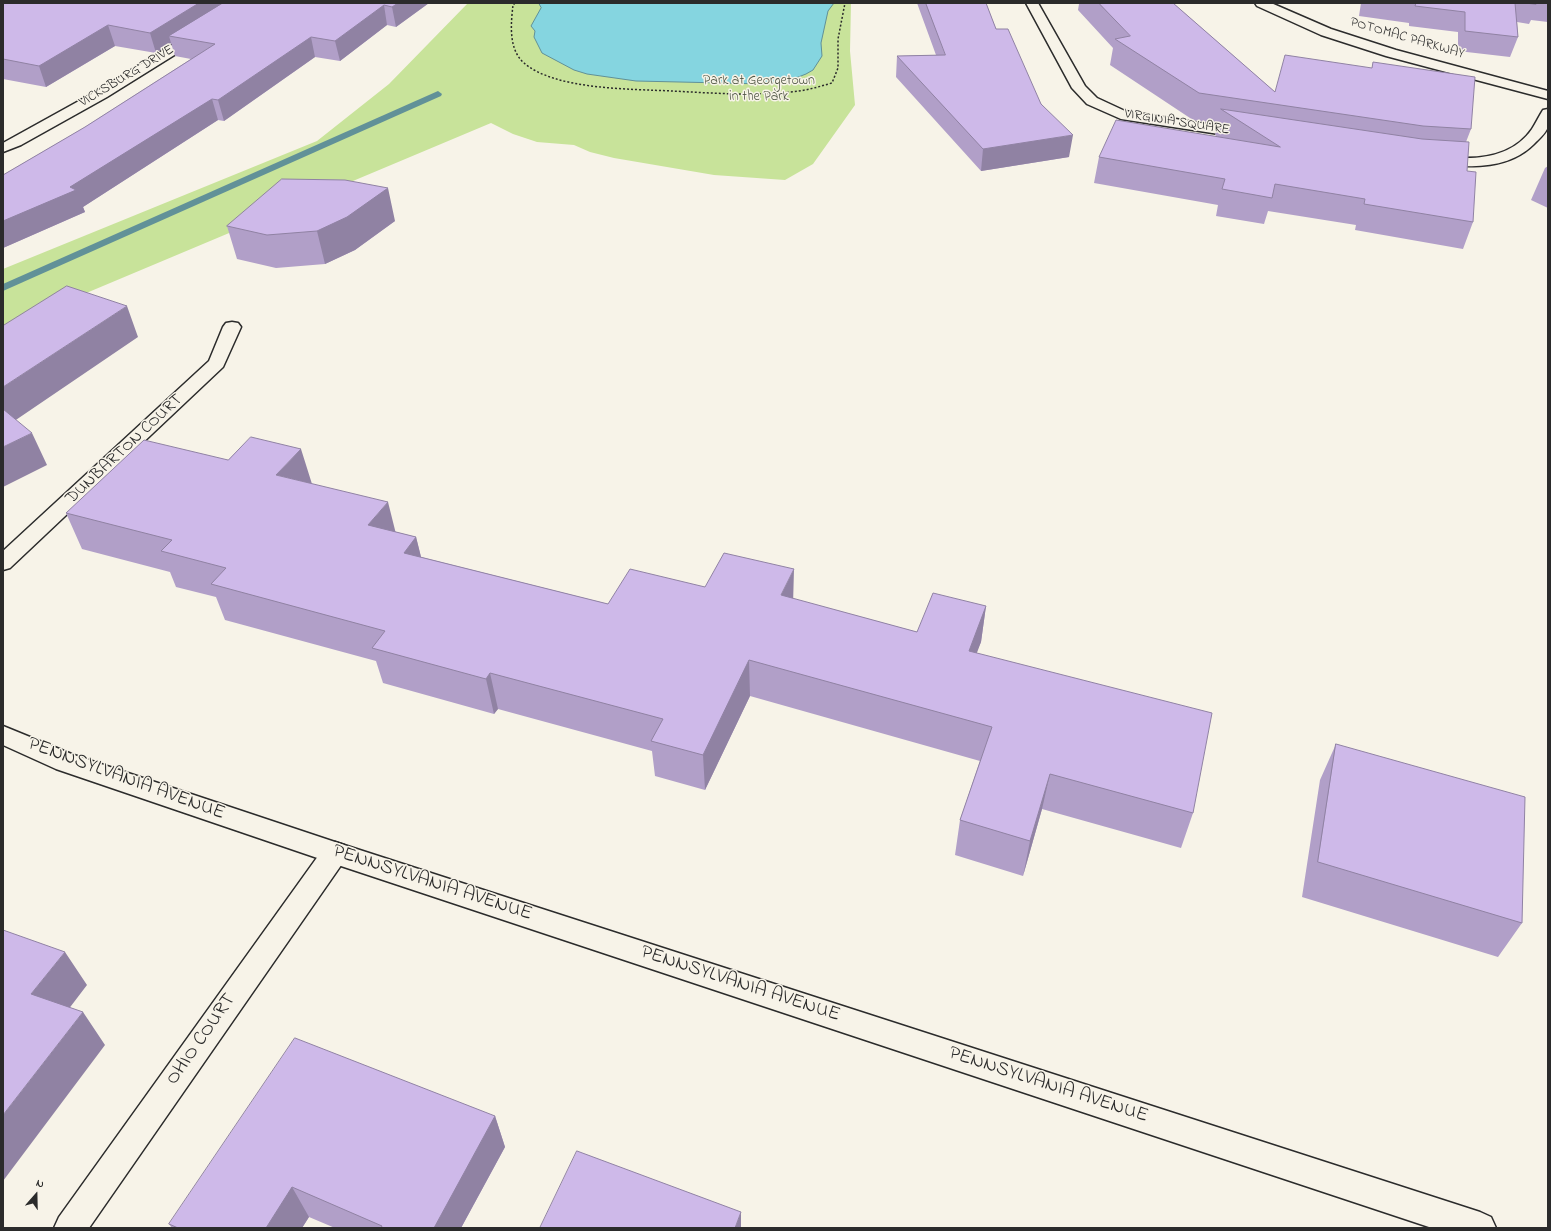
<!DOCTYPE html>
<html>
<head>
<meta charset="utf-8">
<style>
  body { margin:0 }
  #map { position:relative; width:1551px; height:1231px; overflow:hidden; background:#f7f3e8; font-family:"Indie Flower",sans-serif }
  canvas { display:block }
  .frame { position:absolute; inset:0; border:4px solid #2b2b2b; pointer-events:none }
  .north { position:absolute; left:16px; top:1175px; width:40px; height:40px; -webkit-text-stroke:3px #f7f3e8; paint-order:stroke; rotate:20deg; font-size:11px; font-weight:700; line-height:16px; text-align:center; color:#2b2b2b }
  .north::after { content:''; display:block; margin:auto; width:14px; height:18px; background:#2b2b2b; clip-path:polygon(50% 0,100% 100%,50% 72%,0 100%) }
</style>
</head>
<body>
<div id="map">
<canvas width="1551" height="1231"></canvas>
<div class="frame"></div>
<div class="north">N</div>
</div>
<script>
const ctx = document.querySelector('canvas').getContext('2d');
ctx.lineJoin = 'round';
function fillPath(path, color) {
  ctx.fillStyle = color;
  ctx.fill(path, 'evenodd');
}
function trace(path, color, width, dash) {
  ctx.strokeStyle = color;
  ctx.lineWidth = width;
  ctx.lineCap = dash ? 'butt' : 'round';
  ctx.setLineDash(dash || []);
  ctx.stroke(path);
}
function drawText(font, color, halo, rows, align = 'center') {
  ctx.font = font + ' "Indie Flower",sans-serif';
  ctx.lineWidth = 3;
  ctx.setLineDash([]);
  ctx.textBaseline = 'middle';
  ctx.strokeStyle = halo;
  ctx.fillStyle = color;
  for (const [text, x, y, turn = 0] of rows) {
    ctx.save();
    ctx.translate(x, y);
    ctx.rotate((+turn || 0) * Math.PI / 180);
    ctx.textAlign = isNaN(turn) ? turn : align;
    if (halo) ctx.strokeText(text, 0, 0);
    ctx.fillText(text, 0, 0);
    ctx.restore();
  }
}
fillPath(new Path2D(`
  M 468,3 L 851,3 L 850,51 L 855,105 L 813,164 L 785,180 L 714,175 L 614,158 L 590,152 L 574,145 L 537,142 L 513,134 L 491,123 L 3,328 L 3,269 L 317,141 L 389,84 Z`), '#c8e39a');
const water = new Path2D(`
  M 539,3 L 834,3 L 828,11 L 821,43 L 822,56 L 813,70 L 806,74 L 788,81 L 766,84 L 636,81 L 587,74 L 574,70 L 542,53 L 534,37 L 535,31 L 531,26 L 541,8 Z`);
fillPath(water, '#85d5e0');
trace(water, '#619198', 1);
fillPath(new Path2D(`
  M 438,91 L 442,94 L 441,96 L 3,291 L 3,284 Z`), '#619198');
const minor = new Path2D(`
  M 240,3 L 255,3 L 253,6 L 107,97 L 21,145 L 3,152 L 3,143 L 97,91 Z
  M 1026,3 L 1038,3 L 1085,86 L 1097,98 L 1125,111 L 1245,130 L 1250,131 L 1252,134 L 1250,137 L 1245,138 L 1121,119 L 1087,104 L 1072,88 Z
  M 1255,3 L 1271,3 L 1331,29 L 1396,50 L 1548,91 L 1548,99 L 1386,56 L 1321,35 L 1257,6 Z
  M 1548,109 C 1548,114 1549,122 1548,127 C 1545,134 1539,139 1534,144 C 1508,170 1471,167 1437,165 L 1432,164 L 1430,161 L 1432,158 C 1443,155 1455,158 1466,158 C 1491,158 1517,151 1532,129 C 1536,123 1539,116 1543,110 Z
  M 232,322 L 238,323 L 241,327 L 223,367 L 10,568 L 3,570 L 3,551 L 209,361 L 223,327 L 226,323 Z
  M 335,842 L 344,845 L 348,853 L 344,861 L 89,1228 L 54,1228 L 59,1217 L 326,845 Z`);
const tertiary = new Path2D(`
  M 3,726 L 74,755 L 335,842 L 1480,1212 L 1491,1217 L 1496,1228 L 1432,1228 L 335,864 L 56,769 L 3,745 Z`);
trace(minor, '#2b2b2b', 3);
trace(tertiary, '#2b2b2b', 3);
trace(new Path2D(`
  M 515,3 L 513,5 C 511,23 508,49 524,63 C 555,90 632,89 672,91 C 711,93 751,96 790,92 C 805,91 818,87 832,83 L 838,68 L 838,39 L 845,3`), '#2b2b2b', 1.5, [2, 2]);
fillPath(minor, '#f7f3e8');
fillPath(tertiary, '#f7f3e8');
fillPath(new Path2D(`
  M 3,3 L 429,3 L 396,27 L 387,25 L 340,61 L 315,57 L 224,121 L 218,120 L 83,207 L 85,212 L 3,248 L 3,175 L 85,127 L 191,59 L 175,56 L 171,43 L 156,53 L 115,46 L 46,87 L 3,79 Z
  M 917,3 L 986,3 L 996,29 L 1041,104 L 1069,157 L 981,171 L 896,77 L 897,56 L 936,55 Z
  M 1078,3 L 1173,3 L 1275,92 L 1372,68 L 1373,62 L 1471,129 L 1466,142 L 1467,171 L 1473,222 L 1463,249 L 1355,230 L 1356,225 L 1268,211 L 1264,224 L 1216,216 L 1218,205 L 1094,183 L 1099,157 L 1218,137 L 1215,135 L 1217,124 L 1193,120 L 1110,65 L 1113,48 L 1078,10 L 1079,4 Z
  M 1359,3 L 1548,3 L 1548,22 L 1531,20 L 1529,24 L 1517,22 L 1518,37 L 1510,57 L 1458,51 L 1458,32 L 1409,26 L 1409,23 L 1359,16 L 1361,3 Z
  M 1548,166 L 1548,208 L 1531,200 L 1545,168 Z
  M 395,221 L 355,250 L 325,264 L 276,268 L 237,259 L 227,226 Z
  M 312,484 L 396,532 L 416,537 L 421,557 L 608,604 L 705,587 L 793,599 L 917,632 L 986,606 L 981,642 L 976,653 L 1193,813 L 1181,848 L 1042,809 L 1023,876 L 955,855 L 960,820 L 980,761 L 750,696 L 705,790 L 655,776 L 652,751 L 498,709 L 494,714 L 383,683 L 376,661 L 225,620 L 216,597 L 176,587 L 170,572 L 82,549 L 66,513 Z
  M 1336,744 L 1522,923 L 1498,957 L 1302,897 L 1320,780 Z
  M 495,1116 L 505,1147 L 461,1228 L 335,1228 L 309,1217 L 302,1228 L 172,1228 L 169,1224 Z`), '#b19fc8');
fillPath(new Path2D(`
  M 199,3 L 237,3 L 169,36 L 171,43 L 156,53 L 150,33 Z
  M 398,3 L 429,3 L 396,27 L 392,7 Z
  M 384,5 L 387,25 L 340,61 L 335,41 Z
  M 108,25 L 115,46 L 46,87 L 39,66 Z
  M 311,37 L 315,57 L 224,121 L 218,100 Z
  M 212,99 L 218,120 L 83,207 L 85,212 L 3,248 L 3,221 Z
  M 1073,135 L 1069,157 L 981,171 L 983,149 Z
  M 388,188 L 395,221 L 355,250 L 325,264 L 317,231 Z
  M 127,306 L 138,337 L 4,428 L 3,426 L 3,387 Z
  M 32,433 L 47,465 L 3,487 L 3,447 Z
  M 301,449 L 312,484 L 276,475 Z
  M 388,502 L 397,538 L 368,525 Z
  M 416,537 L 425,573 L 404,553 Z
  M 794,569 L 793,605 L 781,595 Z
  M 986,606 L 981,642 L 964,687 L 969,651 Z
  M 749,660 L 750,696 L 705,790 L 703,755 Z
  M 490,673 L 498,709 L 494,714 L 486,679 Z
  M 1050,774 L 1042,809 L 1023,876 L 1030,841 Z
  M 65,952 L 87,985 L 55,1027 L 31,994 Z
  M 83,1012 L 105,1045 L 3,1181 L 3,1115 Z
  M 495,1116 L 505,1147 L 461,1228 L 434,1228 Z
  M 292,1187 L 309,1217 L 302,1228 L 266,1228 Z
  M 741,1212 L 741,1228 L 735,1228 Z`), '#9082a3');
const building = new Path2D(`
  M 3,3 L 199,3 L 150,33 L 108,25 L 39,66 L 3,59 Z
  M 223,3 L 398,3 L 392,7 L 384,5 L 335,41 L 311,37 L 218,100 L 212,99 L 70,187 L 76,190 L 3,221 L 3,175 L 85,127 L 215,44 L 169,36 Z
  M 926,3 L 986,3 L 996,29 L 1008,29 L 1041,104 L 1073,135 L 983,149 L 897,56 L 945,55 Z
  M 1099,3 L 1173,3 L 1275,92 L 1285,55 L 1372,68 L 1373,62 L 1475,77 L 1471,129 L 1423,126 L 1199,93 L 1115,39 L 1130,36 Z
  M 1413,3 L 1515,3 L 1518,37 L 1465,31 L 1465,12 L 1415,6 L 1416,3 Z
  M 1526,3 L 1536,3 L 1536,4 Z
  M 1221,109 L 1422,139 L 1469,142 L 1467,171 L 1476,172 L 1473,222 L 1364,204 L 1365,199 L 1275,184 L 1272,198 L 1222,189 L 1225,179 L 1099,157 L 1116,120 L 1280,147 Z
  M 282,179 L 345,180 L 388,188 L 347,217 L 317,231 L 267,235 L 227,226 Z
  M 67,286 L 127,306 L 3,387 L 3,326 Z
  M 3,409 L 32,433 L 3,447 Z
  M 251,437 L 301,449 L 276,475 L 388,502 L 368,525 L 416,537 L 404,553 L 608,604 L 630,569 L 705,587 L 724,553 L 794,569 L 781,595 L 917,632 L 933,593 L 986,606 L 969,651 L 1212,713 L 1193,813 L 1050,774 L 1030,841 L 960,820 L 992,727 L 749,660 L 703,755 L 651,741 L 663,719 L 490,673 L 486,679 L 372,648 L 385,631 L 211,584 L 226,568 L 161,551 L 172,540 L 66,513 L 144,440 L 228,460 Z
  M 1336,744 L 1525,797 L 1522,923 L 1318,862 Z
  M 3,930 L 65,952 L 31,994 L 83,1012 L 3,1115 Z
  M 295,1038 L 495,1116 L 434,1228 L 381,1228 L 382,1226 L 292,1187 L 266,1228 L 178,1228 L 169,1224 Z
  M 577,1151 L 741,1212 L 735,1228 L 540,1228 Z`);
fillPath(building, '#ceb9e9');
trace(building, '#9082a3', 1);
drawText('14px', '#2b2b2b', '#f7f3e8', [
  ["POTOMAC PARKWAY",1407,39,16],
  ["VICKSBURG DRIVE",127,77,-31],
  ["VIRGINIA SQUARE",1177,123,9]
]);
drawText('14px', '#525947', '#f7f3e8', [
  ["Park at Georgetown",759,82],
  ["in the Park",759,98]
]);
drawText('17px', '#2b2b2b', '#f7f3e8', [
  ["DUNBARTON COURT",125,450,-43]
]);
drawText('20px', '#2b2b2b', '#f7f3e8', [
  ["PENNSYLVANIA AVENUE",126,780,20],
  ["PENNSYLVANIA AVENUE",432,884,18],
  ["PENNSYLVANIA AVENUE",740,985,18],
  ["OHIO COURT",202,1040,-55],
  ["PENNSYLVANIA AVENUE",1048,1086,18]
]);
</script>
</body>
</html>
